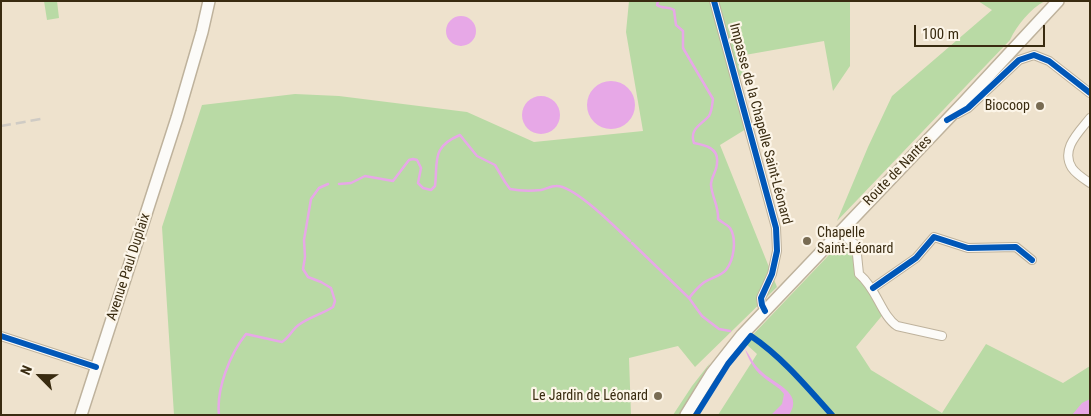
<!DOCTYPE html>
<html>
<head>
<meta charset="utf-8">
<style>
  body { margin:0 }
  #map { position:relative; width:1091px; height:416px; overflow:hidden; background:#eee2cd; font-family:"Roboto Condensed",sans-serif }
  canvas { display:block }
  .frame { position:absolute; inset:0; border:2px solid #392b10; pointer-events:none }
  .north { position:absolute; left:15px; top:351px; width:50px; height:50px; -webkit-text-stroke:4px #fcf5e8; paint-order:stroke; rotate:293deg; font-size:14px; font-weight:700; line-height:20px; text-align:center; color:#392b10 }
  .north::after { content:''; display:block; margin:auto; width:18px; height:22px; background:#392b10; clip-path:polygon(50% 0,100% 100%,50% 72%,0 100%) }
  .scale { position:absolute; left:914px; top:25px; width:131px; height:22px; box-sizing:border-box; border:2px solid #392b10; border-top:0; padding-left:6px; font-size:15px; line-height:18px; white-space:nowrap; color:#392b10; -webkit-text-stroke:4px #fcf5e8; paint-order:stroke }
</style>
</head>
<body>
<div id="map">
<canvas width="1091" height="416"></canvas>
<div class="frame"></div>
<div class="north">N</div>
<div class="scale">100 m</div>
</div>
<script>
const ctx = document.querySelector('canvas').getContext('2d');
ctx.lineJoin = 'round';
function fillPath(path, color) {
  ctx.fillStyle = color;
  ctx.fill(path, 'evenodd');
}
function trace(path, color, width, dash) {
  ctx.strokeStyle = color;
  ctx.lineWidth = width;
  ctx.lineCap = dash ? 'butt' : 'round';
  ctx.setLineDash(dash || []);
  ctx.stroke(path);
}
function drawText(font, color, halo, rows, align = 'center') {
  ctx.font = font + ' "Roboto Condensed",sans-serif';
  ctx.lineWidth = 4.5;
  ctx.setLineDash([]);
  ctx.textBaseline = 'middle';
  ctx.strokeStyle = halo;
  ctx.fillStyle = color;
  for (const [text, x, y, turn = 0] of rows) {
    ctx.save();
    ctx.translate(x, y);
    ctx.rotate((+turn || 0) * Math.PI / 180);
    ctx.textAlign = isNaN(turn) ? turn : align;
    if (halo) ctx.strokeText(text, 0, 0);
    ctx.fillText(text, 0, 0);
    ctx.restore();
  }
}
fillPath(new Path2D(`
  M 44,1 L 57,1 L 59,18 L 47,20 Z
  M 629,1 L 850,1 L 850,66 L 833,91 L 824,41 L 745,55 L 748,74 L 730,78 L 746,129 L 720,145 L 777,287 L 695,367 L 678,346 L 629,358 L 631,415 L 174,415 L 162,227 L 202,105 L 295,94 L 339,96 L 467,112 L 534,142 L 643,131 L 626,32 Z
  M 978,1 L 1045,1 C 1030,9 1017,25 1010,40 L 837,221 L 868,147 L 892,96 L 992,10 Z
  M 847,236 L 856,245 L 859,274 L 885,312 L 856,347 L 871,370 L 942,413 L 986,344 L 1063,383 L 1090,366 L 1090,415 L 718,415 L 757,354 L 745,343 Z
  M 710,363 L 681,415 L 673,415 L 692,386 Z`), '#b9daa5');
fillPath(new Path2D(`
  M446 31a15 15 0 1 1 30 0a15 15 0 1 1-30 0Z
  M587 105a24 24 0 1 1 48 0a24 24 0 1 1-48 0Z
  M522 115a19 19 0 1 1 38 0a19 19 0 1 1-38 0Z
  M 745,349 C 750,356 754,365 761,371 C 772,383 805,392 789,415 L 771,415 L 782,404 L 784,394 C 778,386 770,383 762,376 C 754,370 748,358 745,349 Z
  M 1090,399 L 1090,415 L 1072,415 L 1082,403 Z`), '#e7a8e7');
trace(new Path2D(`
  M 658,1 L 657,5 C 662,9 668,6 674,10 L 676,25 L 683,31 L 683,48 L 713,99 C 712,105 712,111 709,116 C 701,125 689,129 694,143 C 705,145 719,148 717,163 C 717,171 711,177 711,185 C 712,197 719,207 718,219 C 722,223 727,224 730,228 C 737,239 734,260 726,270 C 720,277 709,278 702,284 C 697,288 693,293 689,298
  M 339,184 L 351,183 L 365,176 L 393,181 L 409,160 L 413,159 L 417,160 L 421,168 L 418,183 L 423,188 L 431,190 L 435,186 C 438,161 431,147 460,135 L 477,156 L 495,165 L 505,182 L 510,189 C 520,191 532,191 541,190 C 546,189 551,186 556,186 C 574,185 616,228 630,241
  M 632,243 L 689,298 L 702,316 L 719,329 L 730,331
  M 219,415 C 216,389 230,354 246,334 L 282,342 C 290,337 292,329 300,324 C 310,317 322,314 333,307 L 335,301 L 331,288 L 321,282 L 308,277 L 303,269 L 305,257 L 304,240 L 311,199 L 319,188 L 328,184`), '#e7a8e7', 2.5);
const street = new Path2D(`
  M 714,1 L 776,228 L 777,251 L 772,274 L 761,298 L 762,305 L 765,311
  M 957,114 L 968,108 L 1019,60 L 1034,55 L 1049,61 L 1090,93
  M 1090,118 C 1079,132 1060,149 1072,168 C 1076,174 1084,179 1090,183
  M 842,229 L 848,239 L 856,245 L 859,274 C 877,289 881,315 897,326 L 942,336
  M 873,288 L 916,258 L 934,237 L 968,248 L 1016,247 L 1032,260
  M 1,336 L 96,367`);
const secondary = new Path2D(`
  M 81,415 L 177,118 L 202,32 L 209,1
  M 686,415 L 712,373 L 742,335 L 964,102 L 1058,1`);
trace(street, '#beb29c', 10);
trace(secondary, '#beb29c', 14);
trace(street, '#fcfbf8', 8);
trace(secondary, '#fcfbf8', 11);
trace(new Path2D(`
  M 1,126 L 41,119`), '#cfcbc4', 2.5, [10, 5]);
trace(new Path2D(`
  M 714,1 L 776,228 L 777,251 L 772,274 L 761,298 L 762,305 L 765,311
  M 947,120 L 968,108 L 1019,60 L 1034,55 L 1049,61 L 1090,93
  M 873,288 L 916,258 L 934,237 L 968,248 L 1016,247 L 1032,260
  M 1,336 L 96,367
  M 696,415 L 728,364 L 751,336 C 782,357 807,387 832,415`), '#0057b8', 6);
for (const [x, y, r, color] of [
  [1040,106,5,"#786b52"],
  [807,241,5,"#786b52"],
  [658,396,5,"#786b52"]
]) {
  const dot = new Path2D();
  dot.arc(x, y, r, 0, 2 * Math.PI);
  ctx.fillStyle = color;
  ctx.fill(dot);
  trace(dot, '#fcf5e8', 2);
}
drawText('14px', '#392b10', '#fcf5e8', [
  ["Biocoop",1030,106],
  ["Chapelle",817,233,"left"],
  ["Saint-Léonard",817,249,"left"],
  ["Le Jardin de Léonard",648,396]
], 'right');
drawText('14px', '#392b10', '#fcf5e8', [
  ["Impasse de la Chapelle Saint-Léonard",760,124,75],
  ["Route de Nantes",898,171,-46],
  ["Avenue Paul Duplaix",129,267,-72]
]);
</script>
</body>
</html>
